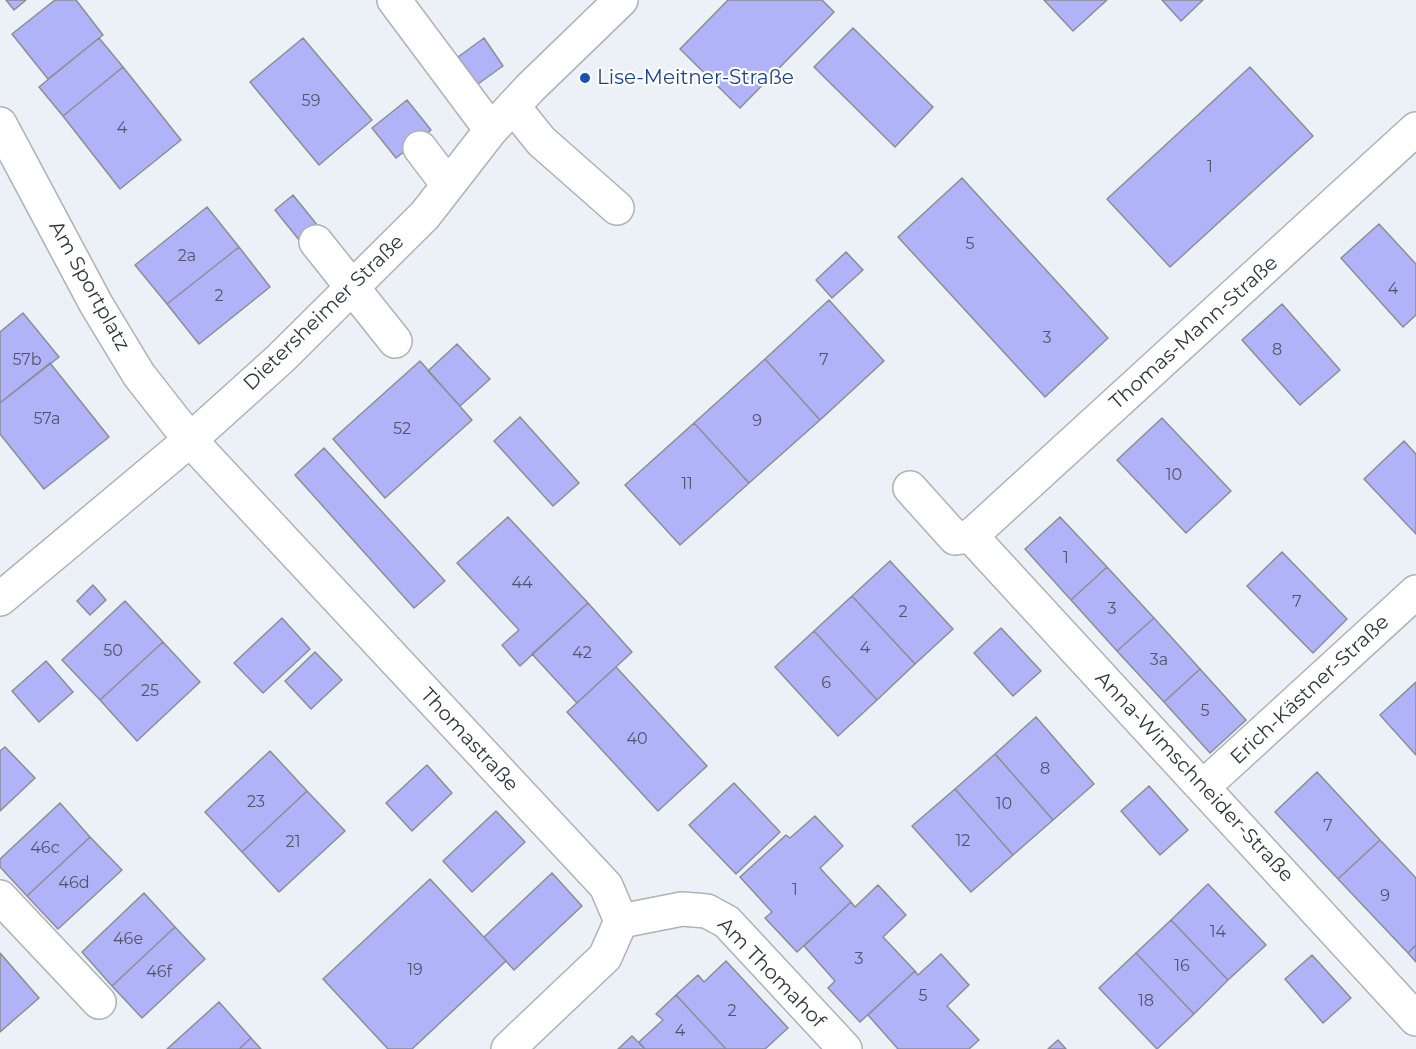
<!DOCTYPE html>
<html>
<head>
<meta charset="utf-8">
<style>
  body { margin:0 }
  canvas { display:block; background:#ebf1f7 }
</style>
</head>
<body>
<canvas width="1416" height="1049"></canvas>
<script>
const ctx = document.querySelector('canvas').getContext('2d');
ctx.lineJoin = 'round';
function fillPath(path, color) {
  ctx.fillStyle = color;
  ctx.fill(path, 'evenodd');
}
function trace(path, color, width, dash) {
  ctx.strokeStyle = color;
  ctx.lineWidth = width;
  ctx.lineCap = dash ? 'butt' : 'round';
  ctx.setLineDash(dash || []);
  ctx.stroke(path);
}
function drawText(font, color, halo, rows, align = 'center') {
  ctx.font = font + ' Montserrat,sans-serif';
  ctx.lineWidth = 4.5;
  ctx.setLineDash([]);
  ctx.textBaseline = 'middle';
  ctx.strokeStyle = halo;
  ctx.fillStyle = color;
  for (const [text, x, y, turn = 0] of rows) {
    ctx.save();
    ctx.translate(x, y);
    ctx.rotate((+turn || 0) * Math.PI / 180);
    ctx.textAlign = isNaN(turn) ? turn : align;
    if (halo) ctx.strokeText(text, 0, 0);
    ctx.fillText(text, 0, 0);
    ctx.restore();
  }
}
const building = new Path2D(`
  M 6,0 L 26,0 L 14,10 Z
  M 55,0 L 76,0 L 103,35 L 48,79 L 12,34 Z
  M 728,0 L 822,0 L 834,12 L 740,108 L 680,49 Z
  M 1044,0 L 1107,0 L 1073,31 Z
  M 1162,0 L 1203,0 L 1181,21 Z
  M 853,28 L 933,107 L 895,147 L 814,67 Z
  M 99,38 L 123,67 L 63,116 L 39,87 Z
  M 303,38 L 372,120 L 319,165 L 250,82 Z
  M 484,38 L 503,66 L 478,84 L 458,57 Z
  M 123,67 L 181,140 L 120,189 L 63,116 Z
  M 1250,67 L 1313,136 L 1170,267 L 1107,199 Z
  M 407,100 L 431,130 L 396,158 L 372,128 Z
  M 962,178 L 1108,338 L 1045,397 L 898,237 Z
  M 293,195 L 322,231 L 304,246 L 275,210 Z
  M 207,207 L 239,247 L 167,304 L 135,265 Z
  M 1379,224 L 1416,264 L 1416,315 L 1403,327 L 1341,258 Z
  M 239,247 L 270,287 L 199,344 L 167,304 Z
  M 846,252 L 863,270 L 832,298 L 816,280 Z
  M 829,300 L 884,361 L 820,420 L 765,359 Z
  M 1282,304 L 1340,370 L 1300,405 L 1242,340 Z
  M 23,313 L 59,357 L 0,403 L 0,332 Z
  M 457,344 L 490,379 L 460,406 L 428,371 Z
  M 765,359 L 820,420 L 749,483 L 694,423 Z
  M 420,361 L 472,420 L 385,498 L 333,439 Z
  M 50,363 L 109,437 L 44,489 L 0,434 L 0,403 Z
  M 520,417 L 579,483 L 553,506 L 494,441 Z
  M 1162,418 L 1231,491 L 1186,533 L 1117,460 Z
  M 694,423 L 749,483 L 680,545 L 625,485 Z
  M 1404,441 L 1416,454 L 1416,534 L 1364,479 Z
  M 324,448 L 445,581 L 414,608 L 295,475 Z
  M 508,517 L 588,603 L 520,666 L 502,645 L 519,630 L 457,563 Z
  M 1060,517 L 1107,567 L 1071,600 L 1025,549 Z
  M 1282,552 L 1347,619 L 1313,653 L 1247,586 Z
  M 890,561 L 953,629 L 915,664 L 852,596 Z
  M 1107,567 L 1154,618 L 1117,651 L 1071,600 Z
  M 93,585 L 106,600 L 90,615 L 77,601 Z
  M 852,596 L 915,664 L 877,700 L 814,631 Z
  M 125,601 L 163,642 L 100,700 L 62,660 Z
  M 588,603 L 632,652 L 577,703 L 532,654 Z
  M 282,618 L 310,649 L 263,693 L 234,663 Z
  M 1154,618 L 1200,669 L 1164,702 L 1117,651 Z
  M 1001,628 L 1041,671 L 1013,696 L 974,653 Z
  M 814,631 L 877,700 L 838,736 L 775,667 Z
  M 163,642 L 200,682 L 137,741 L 100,700 Z
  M 315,652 L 342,680 L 311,709 L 285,681 Z
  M 46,661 L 73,692 L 39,722 L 12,691 Z
  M 616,667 L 707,766 L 658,811 L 567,712 Z
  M 1200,669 L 1246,720 L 1210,753 L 1164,702 Z
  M 1416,682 L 1416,755 L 1380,715 Z
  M 1036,717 L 1094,784 L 1053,820 L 995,754 Z
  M 5,747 L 35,778 L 0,811 L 0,751 Z
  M 270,751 L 307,791 L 242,852 L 205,812 Z
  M 995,754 L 1053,820 L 1013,855 L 955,789 Z
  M 427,765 L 452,793 L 412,831 L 386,803 Z
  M 1317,772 L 1380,840 L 1338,879 L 1275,812 Z
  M 734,783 L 780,832 L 736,874 L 689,825 Z
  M 1149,786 L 1188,830 L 1160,855 L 1121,811 Z
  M 955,789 L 1013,855 L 971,892 L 912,826 Z
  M 307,791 L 345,831 L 279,892 L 242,852 Z
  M 60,803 L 90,837 L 27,896 L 0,867 L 0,859 Z
  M 496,811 L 525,842 L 472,892 L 443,861 Z
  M 815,816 L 843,846 L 820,868 L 851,902 L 797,952 L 765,918 L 772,912 L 740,877 L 786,835 L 790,838 Z
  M 90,837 L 122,870 L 58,929 L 27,896 Z
  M 1380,840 L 1416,878 L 1416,945 L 1408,953 L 1338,879 Z
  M 552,873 L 582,906 L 514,970 L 484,937 Z
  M 430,879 L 506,961 L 412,1049 L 388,1049 L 323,979 Z
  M 1208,884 L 1266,945 L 1228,980 L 1171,920 Z
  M 878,885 L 906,915 L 883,937 L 915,971 L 860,1022 L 828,988 L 835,981 L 804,946 L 851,902 L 855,907 Z
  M 144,893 L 175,927 L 112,986 L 82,952 Z
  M 1171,920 L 1228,980 L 1194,1014 L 1136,953 Z
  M 175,927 L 205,959 L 142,1018 L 112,986 Z
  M 1416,945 L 1416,962 L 1408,953 Z
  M 0,953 L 39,998 L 0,1032 Z
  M 1136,953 L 1194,1014 L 1157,1049 L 1099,988 Z
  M 941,954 L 969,985 L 947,1006 L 979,1040 L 969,1049 L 898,1049 L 868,1015 L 915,971 L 918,975 Z
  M 1312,955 L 1351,998 L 1323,1023 L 1285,979 Z
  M 726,961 L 788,1028 L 765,1049 L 726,1049 L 676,995 L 698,975 L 704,982 Z
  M 676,995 L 726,1049 L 645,1049 L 639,1042 L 663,1020 L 656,1014 Z
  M 219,1002 L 251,1038 L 239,1049 L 167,1049 Z
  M 632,1036 L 645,1049 L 618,1049 Z
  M 251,1038 L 261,1049 L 239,1049 Z
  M 1058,1040 L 1066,1049 L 1048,1049 Z`);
fillPath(building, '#b1b3f9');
trace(building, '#8c8d94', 1.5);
const minor = new Path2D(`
  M 394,0 L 491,130
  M 513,106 L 541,141 L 617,208
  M 0,124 L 96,304 L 139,375 L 190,440 L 606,886 L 621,921 L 605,957 L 508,1049
  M 420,148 L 448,185
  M 316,242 L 395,341
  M 910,488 L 955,538 L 971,536
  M 971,536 L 1416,1019
  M 971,536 L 1416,129
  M 0,599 L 190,440 L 281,358 L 425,215 L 491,130 L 531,87 L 621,0
  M 1203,787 L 1416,592
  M 0,897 L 99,1002
  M 621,921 L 682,909 L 707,911 L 727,922 L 845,1049`);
trace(minor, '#acb2b7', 36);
trace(minor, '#fff', 33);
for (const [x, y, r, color] of [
  [585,78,6,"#1a4fb4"]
]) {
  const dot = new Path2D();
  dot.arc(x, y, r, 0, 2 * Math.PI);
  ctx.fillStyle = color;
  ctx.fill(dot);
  trace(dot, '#fff', 2);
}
drawText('16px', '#525568', null, [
  ["59",311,101],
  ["4",122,128],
  ["1",1210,167],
  ["5",970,244],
  ["2a",187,256],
  ["4",1393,289],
  ["2",219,296],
  ["3",1047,338],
  ["8",1277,350],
  ["57b",27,360],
  ["7",824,360],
  ["57a",47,419],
  ["9",757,421],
  ["52",402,429],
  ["10",1174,475],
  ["11",687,484],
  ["1",1066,558],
  ["44",522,583],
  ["7",1297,602],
  ["3",1112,609],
  ["2",903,612],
  ["4",865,648],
  ["50",113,651],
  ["42",582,653],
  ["3a",1159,660],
  ["6",826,683],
  ["25",150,691],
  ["5",1205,711],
  ["40",637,739],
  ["8",1045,769],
  ["23",256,802],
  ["10",1004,804],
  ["7",1328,826],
  ["12",963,841],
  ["21",293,842],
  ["46c",45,848],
  ["46d",74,883],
  ["1",795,890],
  ["9",1385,896],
  ["14",1218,932],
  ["46e",128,939],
  ["3",859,959],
  ["16",1182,966],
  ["19",415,970],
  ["46f",159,972],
  ["5",923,996],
  ["18",1146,1001],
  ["2",732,1011],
  ["4",680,1031]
]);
drawText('20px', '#164399', '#fff', [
  ["Lise-Meitner-Straße",597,78]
], 'left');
drawText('20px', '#333638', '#fff', [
  ["Am Sportplatz",89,286,61],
  ["Dietersheimer Straße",324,313,-44],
  ["Thomas-Mann-Straße",1194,333,-42],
  ["Erich-Kästner-Straße",1310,690,-43],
  ["Thomastraße",469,740,47],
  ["Anna-Wimschneider-Straße",1194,777,47],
  ["Am Thomahof",771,973,46]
]);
</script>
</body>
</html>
